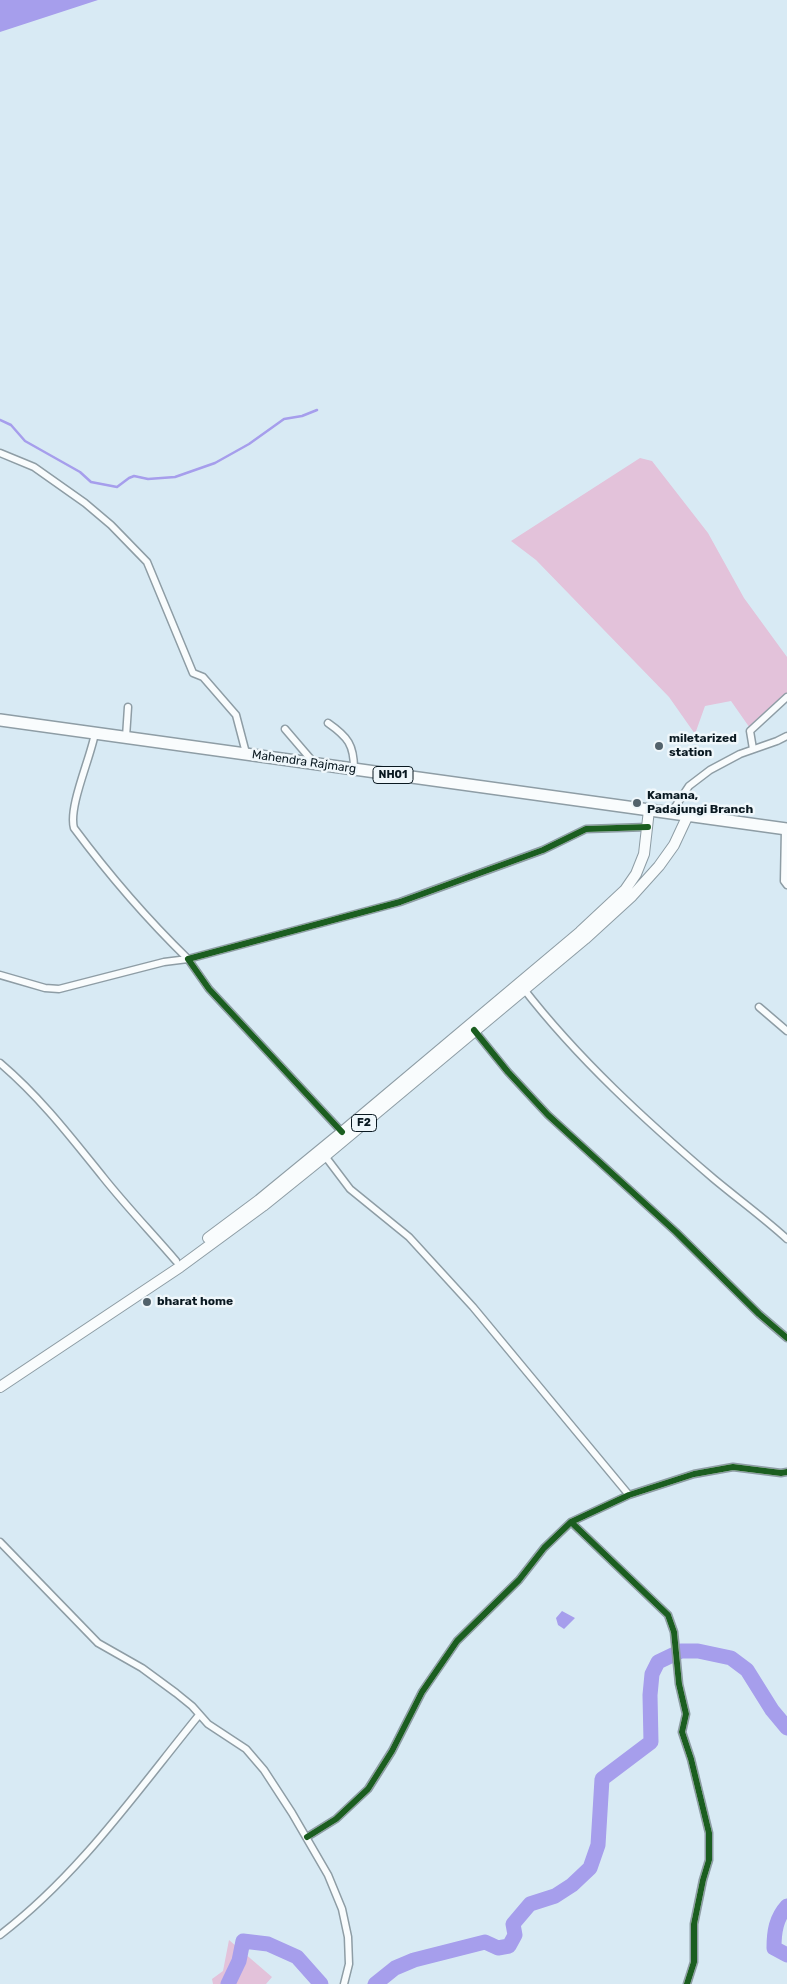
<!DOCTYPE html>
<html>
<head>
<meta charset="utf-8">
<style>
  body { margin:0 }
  canvas { display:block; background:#d8eaf4 }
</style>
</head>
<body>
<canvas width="787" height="1984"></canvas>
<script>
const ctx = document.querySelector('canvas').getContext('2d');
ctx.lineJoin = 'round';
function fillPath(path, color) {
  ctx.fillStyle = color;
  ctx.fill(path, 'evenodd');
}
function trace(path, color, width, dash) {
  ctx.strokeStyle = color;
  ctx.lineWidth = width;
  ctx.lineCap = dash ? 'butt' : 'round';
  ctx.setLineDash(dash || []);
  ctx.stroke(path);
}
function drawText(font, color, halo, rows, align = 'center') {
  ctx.font = font + ' Rubik,sans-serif';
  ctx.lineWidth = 5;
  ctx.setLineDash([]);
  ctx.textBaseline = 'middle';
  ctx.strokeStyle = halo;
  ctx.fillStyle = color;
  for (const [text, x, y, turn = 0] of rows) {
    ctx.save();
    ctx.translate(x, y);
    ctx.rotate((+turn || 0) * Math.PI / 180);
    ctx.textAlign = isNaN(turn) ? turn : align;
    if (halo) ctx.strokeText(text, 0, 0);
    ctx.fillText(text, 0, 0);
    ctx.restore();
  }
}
fillPath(new Path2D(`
  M 640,458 L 652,461 L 708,533 L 744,598 L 787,657 L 787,698 L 752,731 L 731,701 L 705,706 L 695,734 L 669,697 L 536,560 L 511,541 Z
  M 229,1940 L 272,1977 L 266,1984 L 213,1984 L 212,1979 L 223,1971 Z`), '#e3c2da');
fillPath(new Path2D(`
  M 0,0 L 98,0 L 0,32 Z
  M 562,1611 L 575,1618 L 564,1629 L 558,1625 L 556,1618 Z`), '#a69eec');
trace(new Path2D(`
  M 0,420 L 11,425 L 25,441 L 80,472 L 91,482 L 117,487 L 129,478 L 134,476 L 148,479 L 175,477 L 215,463 L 249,444 L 284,419 L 302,416 L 317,410`), '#a69eec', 2.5);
trace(new Path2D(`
  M 787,1906 C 776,1918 774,1932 774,1948 L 787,1955
  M 228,1984 L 239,1961 L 243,1941 L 268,1944 L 297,1957 L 321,1984
  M 375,1984 L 395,1968 L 414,1960 L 485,1942 L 498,1948 L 509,1946 L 515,1935 L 513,1924 L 530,1904 L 555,1896 L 572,1885 L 590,1868 L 598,1845 L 602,1779 L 651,1742 L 650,1695 L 652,1674 L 658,1662 L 681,1651 L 698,1651 L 731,1658 L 747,1670 L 772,1710 L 787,1728`), '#a69eec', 15);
const minor = new Path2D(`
  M 0,453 L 34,467 L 85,503 L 111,525 L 147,562 L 193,673 L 203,677 L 236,715 L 246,753
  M 328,723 C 348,737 354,745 354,769
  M 285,729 L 315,764
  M 126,737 L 128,707
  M 753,749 L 750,731 L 787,697
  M 671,813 L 689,786 L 710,770 L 740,754 L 777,741 L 787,736
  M 785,829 L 784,881 L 787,885
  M 0,975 L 45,988 L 59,989 L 164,962 L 188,959 C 146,918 109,875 74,828 C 68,807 91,757 95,733
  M 523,988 C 578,1059 646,1121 714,1179 C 738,1199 764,1218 787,1239
  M 759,1007 L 787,1031
  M 474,1030 L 508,1072 L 548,1115 L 676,1232 L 759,1314 L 787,1338
  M 0,1063 C 40,1097 70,1136 103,1177 C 126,1206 152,1233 176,1261
  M 342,1132 L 209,989 L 188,959 L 400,902 L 543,850 L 586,829 L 648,827
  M 325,1156 L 350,1189 L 409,1237 L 473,1307 L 629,1495
  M 571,1522 L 668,1615 L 674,1632 L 679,1684 L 686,1714 L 682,1732 L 691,1759 L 709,1833 L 709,1860 L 703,1880 L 694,1924 L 694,1962 L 687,1984
  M 0,1542 L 98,1643 L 142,1668 L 176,1693 L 192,1706 L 208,1724 L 246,1749 L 264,1770 L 292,1813 L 328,1875 L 342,1909 L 348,1937 L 349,1964 L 344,1984
  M 307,1837 L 336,1819 L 368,1789 L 392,1751 L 422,1692 L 457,1641 L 519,1580 L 544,1548 L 571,1522 L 629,1495 L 694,1474 L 733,1467 L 781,1473 L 787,1472
  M 0,1935 C 79,1875 137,1791 199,1715`);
const primary = new Path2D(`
  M 208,1238 L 259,1200 L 342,1132 L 580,932 L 625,890 L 636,874 L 644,854 L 649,810
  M 0,1387 L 180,1267 L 263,1206 L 325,1156 L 585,939 L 632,896 L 659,866 L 674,845 L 688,815`);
const trunk = new Path2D(`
  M 0,720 L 787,829`);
trace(minor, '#8e9da5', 9);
trace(primary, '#8e9da5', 12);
trace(trunk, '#8e9da5', 14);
trace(minor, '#f9fcfd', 6);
trace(primary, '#f9fcfd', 10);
trace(trunk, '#f9fcfd', 11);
trace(new Path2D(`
  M 474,1030 L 508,1072 L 548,1115 L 676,1232 L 759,1314 L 787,1338
  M 342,1132 L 209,989 L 188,959 L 400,902 L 543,850 L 586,829 L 648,827
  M 571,1522 L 668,1615 L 674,1632 L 679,1684 L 686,1714 L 682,1732 L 691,1759 L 709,1833 L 709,1860 L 703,1880 L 694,1924 L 694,1962 L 687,1984
  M 307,1837 L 336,1819 L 368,1789 L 392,1751 L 422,1692 L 457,1641 L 519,1580 L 544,1548 L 571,1522 L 629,1495 L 694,1474 L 733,1467 L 781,1473 L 787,1472`), '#1b5e20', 6);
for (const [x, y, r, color] of [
  [659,746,5,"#52626b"],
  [637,803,5,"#52626b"],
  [147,1302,5,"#52626b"]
]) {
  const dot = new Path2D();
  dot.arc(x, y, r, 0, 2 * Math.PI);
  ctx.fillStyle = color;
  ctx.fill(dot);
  trace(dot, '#eff7fb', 2);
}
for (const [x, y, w] of [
  [393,775,40],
  [364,1123,25]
]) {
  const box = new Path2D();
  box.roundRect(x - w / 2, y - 8.5, w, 17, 4);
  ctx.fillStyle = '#eff7fb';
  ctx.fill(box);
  trace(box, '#0a1921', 1);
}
drawText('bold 11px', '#0a1921', null, [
  ["NH01",393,775],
  ["F2",364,1123]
]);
drawText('bold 12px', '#0a1921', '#eff7fb', [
  ["miletarized",669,739],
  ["station",669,753],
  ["Kamana,",647,796],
  ["Padajungi Branch",647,810],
  ["bharat home",157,1302]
], 'left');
drawText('12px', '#0a1921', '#eff7fb', [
  ["Mahendra Rajmarg",304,762,8]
]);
</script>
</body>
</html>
